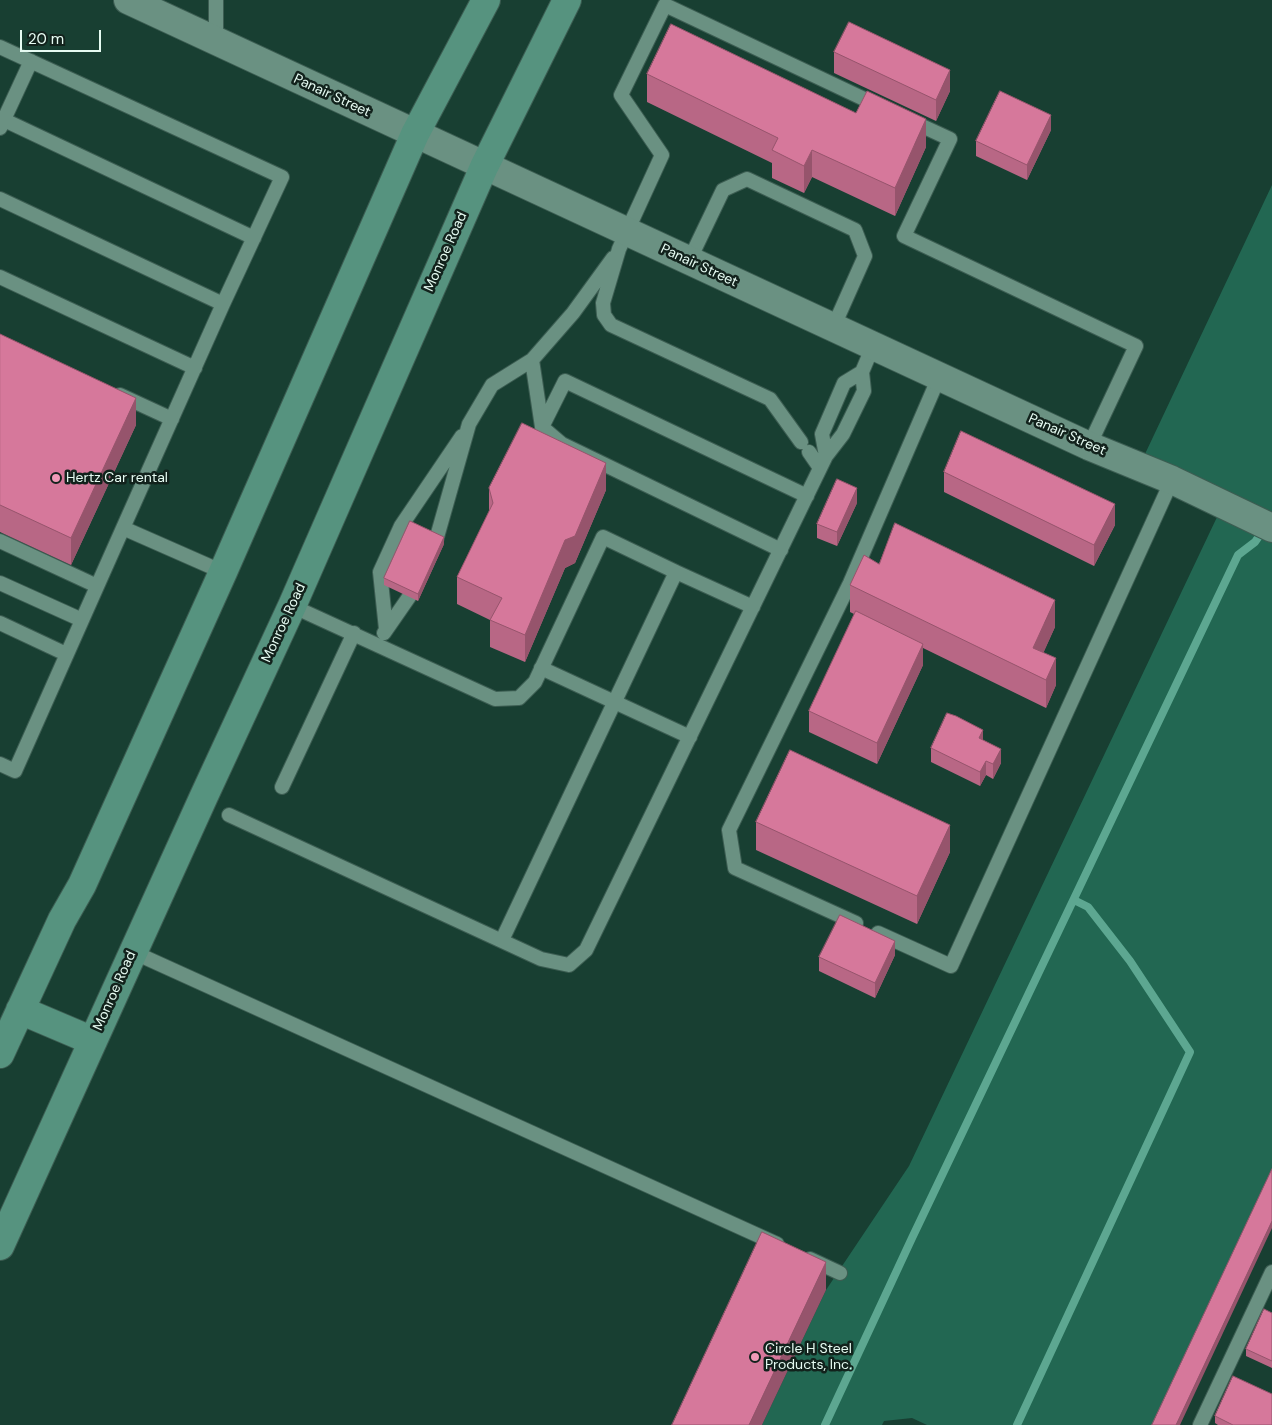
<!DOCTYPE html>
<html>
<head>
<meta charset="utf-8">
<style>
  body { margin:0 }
  #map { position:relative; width:1272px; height:1425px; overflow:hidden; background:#183f32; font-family:"DM Sans",sans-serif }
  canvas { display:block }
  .scale { position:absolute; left:20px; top:30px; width:81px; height:22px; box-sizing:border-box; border:2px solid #e6fbf2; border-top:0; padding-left:6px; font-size:15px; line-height:18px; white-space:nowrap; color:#e6fbf2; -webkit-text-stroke:4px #12221c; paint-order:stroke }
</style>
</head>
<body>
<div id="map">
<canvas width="1272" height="1425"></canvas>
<div class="scale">20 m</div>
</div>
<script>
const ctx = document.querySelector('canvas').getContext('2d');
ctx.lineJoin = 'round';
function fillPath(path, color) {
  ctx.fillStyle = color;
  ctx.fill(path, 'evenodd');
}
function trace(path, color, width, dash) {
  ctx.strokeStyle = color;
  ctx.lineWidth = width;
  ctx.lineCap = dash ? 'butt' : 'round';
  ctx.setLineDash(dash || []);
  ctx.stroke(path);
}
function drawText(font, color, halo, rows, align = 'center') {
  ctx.font = font + ' "DM Sans",sans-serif';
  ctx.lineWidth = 5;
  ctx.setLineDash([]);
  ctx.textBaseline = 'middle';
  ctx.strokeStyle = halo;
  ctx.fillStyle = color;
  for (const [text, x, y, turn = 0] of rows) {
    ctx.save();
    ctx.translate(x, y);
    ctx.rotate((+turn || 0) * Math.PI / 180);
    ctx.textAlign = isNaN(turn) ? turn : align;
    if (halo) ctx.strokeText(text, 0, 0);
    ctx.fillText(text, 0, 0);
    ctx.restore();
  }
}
fillPath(new Path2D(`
  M 1272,185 L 1272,514 L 1145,454 Z
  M 1218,515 L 1272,542 L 1272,1175 L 1156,1425 L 927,1425 L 912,1418 L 884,1421 L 882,1425 L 762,1425 L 826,1290 L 909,1166 Z`), '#226752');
trace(new Path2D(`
  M 825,1425 L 912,1238 L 1238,555 L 1255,542 L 1264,529
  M 1017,1425 L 1190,1052 L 1130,961 L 1088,907 L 1074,900`), '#5da791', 8);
const lane = new Path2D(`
  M 216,41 L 216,0
  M 0,47 L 282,177 L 223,304 L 123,528 L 223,572
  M 0,118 L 254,238
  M 909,120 L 950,139 L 904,236 L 1136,346 L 1089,446
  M 0,128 L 31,61
  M 0,199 L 223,304
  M 689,261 L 723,190 L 747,179 L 855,230 L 865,256 L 833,328
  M 0,277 L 195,368
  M 532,360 L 542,427 L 562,444 L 781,550
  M 120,395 L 172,419
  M 542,427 L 565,381 L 807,496
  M 801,442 L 770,399 L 611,325 L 604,315 L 603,303 L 619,249 L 662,155 L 621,95 L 665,5 L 879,106
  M 809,452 L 820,468
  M 826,456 L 822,434 L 844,383 L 862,372
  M 0,541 L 97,586
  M 435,544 L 469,424 L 492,385 L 532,360 L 573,313 L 613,258
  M 0,583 L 82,620
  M 292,606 L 495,699 L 519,698 L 535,682 L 603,537 L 676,572
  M 0,623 L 66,654
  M 386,629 L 380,572 L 401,526 L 462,436
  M 384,633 L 409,597
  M 541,668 L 690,737
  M 0,764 L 15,771 L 123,528
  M 282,787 L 354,633
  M 229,815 L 541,959 L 569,965 L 586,950 L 826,456 L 843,434 L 864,391 L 862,372 L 873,346
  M 856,923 L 735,868 L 729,830 L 850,583 L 939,377
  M 878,933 L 951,966 L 1172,480
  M 502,940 L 676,572 L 753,607
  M 133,952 L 777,1244
  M 810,1259 L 840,1273
  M 1200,1425 L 1272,1272`);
const street = new Path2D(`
  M 128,0 L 1089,446 L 1172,480 L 1272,528`);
const secondary = new Path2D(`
  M 20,1010 L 93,1041
  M 0,1054 L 62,920 L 82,885 L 223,572 L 415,134 L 486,0
  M 0,1246 L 204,796 L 292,606 L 484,167 L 567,0`);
trace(lane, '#3c5d52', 16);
trace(street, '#3c5d52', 30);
trace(secondary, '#3c5d52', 30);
trace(lane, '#6a9182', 14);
trace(street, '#6a9182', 28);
trace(secondary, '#56937f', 28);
fillPath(new Path2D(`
  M 834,52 L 950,91 L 936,121 L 834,73 Z
  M 647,74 L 926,147 L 895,216 L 812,177 L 804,193 L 772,178 L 772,163 L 647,102 Z
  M 1051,130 L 1027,180 L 976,156 L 976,141 Z
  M 0,334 L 136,425 L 71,565 L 0,532 Z
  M 944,472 L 1115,525 L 1094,566 L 944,492 Z
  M 489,488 L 606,490 L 575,563 L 565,568 L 525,662 L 490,647 L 490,620 L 457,604 L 457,577 L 489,512 Z
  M 857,503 L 837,546 L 817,538 L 817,524 Z
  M 444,544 L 418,601 L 384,585 L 384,578 Z
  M 879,564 L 1055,627 L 1043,653 L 1056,685 L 1046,708 L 923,648 L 923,665 L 877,764 L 809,732 L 809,711 L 854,614 L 850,612 L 850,585 Z
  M 983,740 L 1001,763 L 993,779 L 986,775 L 980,786 L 931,762 L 931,748 Z
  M 756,822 L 950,852 L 917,924 L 756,850 Z
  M 895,955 L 875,998 L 819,971 L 819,957 Z
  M 1272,1313 L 1272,1368 L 1246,1356 L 1246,1349 Z
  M 1215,1416 L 1272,1425 L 1218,1425 L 1215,1423 Z`), '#b86785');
fillPath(new Path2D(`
  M 950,70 L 950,91 L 936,121 L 936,100 Z
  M 1051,115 L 1051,130 L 1027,180 L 1027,165 Z
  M 926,119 L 926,147 L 895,216 L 895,188 Z
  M 812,150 L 812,177 L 804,193 L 804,166 Z
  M 136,398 L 136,425 L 71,565 L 71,538 Z
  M 606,463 L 606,490 L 575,563 L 565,568 L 525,662 L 525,635 L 565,540 Z
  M 857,488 L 857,503 L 837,546 L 837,532 Z
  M 1115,504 L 1115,525 L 1094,566 L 1094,545 Z
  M 444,537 L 444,544 L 418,601 L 418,594 Z
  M 1055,600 L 1055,627 L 1034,674 L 1033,648 Z
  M 923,644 L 923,665 L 877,764 L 877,743 Z
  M 1056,658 L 1056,685 L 1046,708 L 1046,680 Z
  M 983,730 L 983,744 L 979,738 Z
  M 1001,749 L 1001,763 L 993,779 L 993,764 Z
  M 986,761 L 986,775 L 980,786 L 980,772 Z
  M 950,825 L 950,852 L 917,924 L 917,896 Z
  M 895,941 L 895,955 L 875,998 L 875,983 Z
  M 1272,1221 L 1272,1228 L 1180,1425 L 1176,1425 Z
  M 826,1262 L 826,1290 L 762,1425 L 749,1425 Z`), '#96546c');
const building = new Path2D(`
  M 849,22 L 950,70 L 936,100 L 834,52 Z
  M 671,24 L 856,113 L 867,91 L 926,119 L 895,188 L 812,150 L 804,166 L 772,150 L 778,138 L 647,74 Z
  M 1000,91 L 1051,115 L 1027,165 L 976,141 Z
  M 0,334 L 136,398 L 71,538 L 0,505 Z
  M 522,423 L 606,463 L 575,536 L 565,540 L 525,635 L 490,620 L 502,598 L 457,577 L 493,503 L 489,488 Z
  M 961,431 L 1115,504 L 1094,545 L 944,472 Z
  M 837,479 L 857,488 L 837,532 L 817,524 Z
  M 410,521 L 444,537 L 418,594 L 384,578 Z
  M 895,523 L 1055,600 L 1033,648 L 1056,658 L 1046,680 L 850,585 L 864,555 L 879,564 Z
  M 856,611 L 923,644 L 877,743 L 809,711 Z
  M 947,713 L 956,716 L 983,730 L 979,738 L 1001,749 L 993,764 L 986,761 L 980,772 L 931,748 Z
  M 790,750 L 950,825 L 917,896 L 756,822 Z
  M 840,915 L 895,941 L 875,983 L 819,957 Z
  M 1272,1169 L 1272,1221 L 1176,1425 L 1152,1425 Z
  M 762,1232 L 826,1262 L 749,1425 L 672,1425 Z
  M 1264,1309 L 1272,1313 L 1272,1361 L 1246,1349 Z
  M 1233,1376 L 1272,1394 L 1272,1425 L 1233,1425 L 1215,1416 Z`);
fillPath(building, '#d6789b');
trace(building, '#96546c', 1);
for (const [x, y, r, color] of [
  [56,478,5,"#ef9ab8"],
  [755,1357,5,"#ef9ab8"]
]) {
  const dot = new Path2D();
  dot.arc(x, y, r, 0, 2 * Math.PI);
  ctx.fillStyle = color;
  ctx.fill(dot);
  trace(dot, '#12221c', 2);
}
drawText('14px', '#e6fbf2', '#12221c', [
  ["Panair Street",332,96,25],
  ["Monroe Road",446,252,-66],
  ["Panair Street",699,266,25],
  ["Panair Street",1067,435,24],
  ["Monroe Road",284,623,-65],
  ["Monroe Road",115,991,-66]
]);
drawText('14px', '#e6fbf2', '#12221c', [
  ["Hertz Car rental",66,478],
  ["Circle H Steel",765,1349],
  ["Products, Inc.",765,1365]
], 'left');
</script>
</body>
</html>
